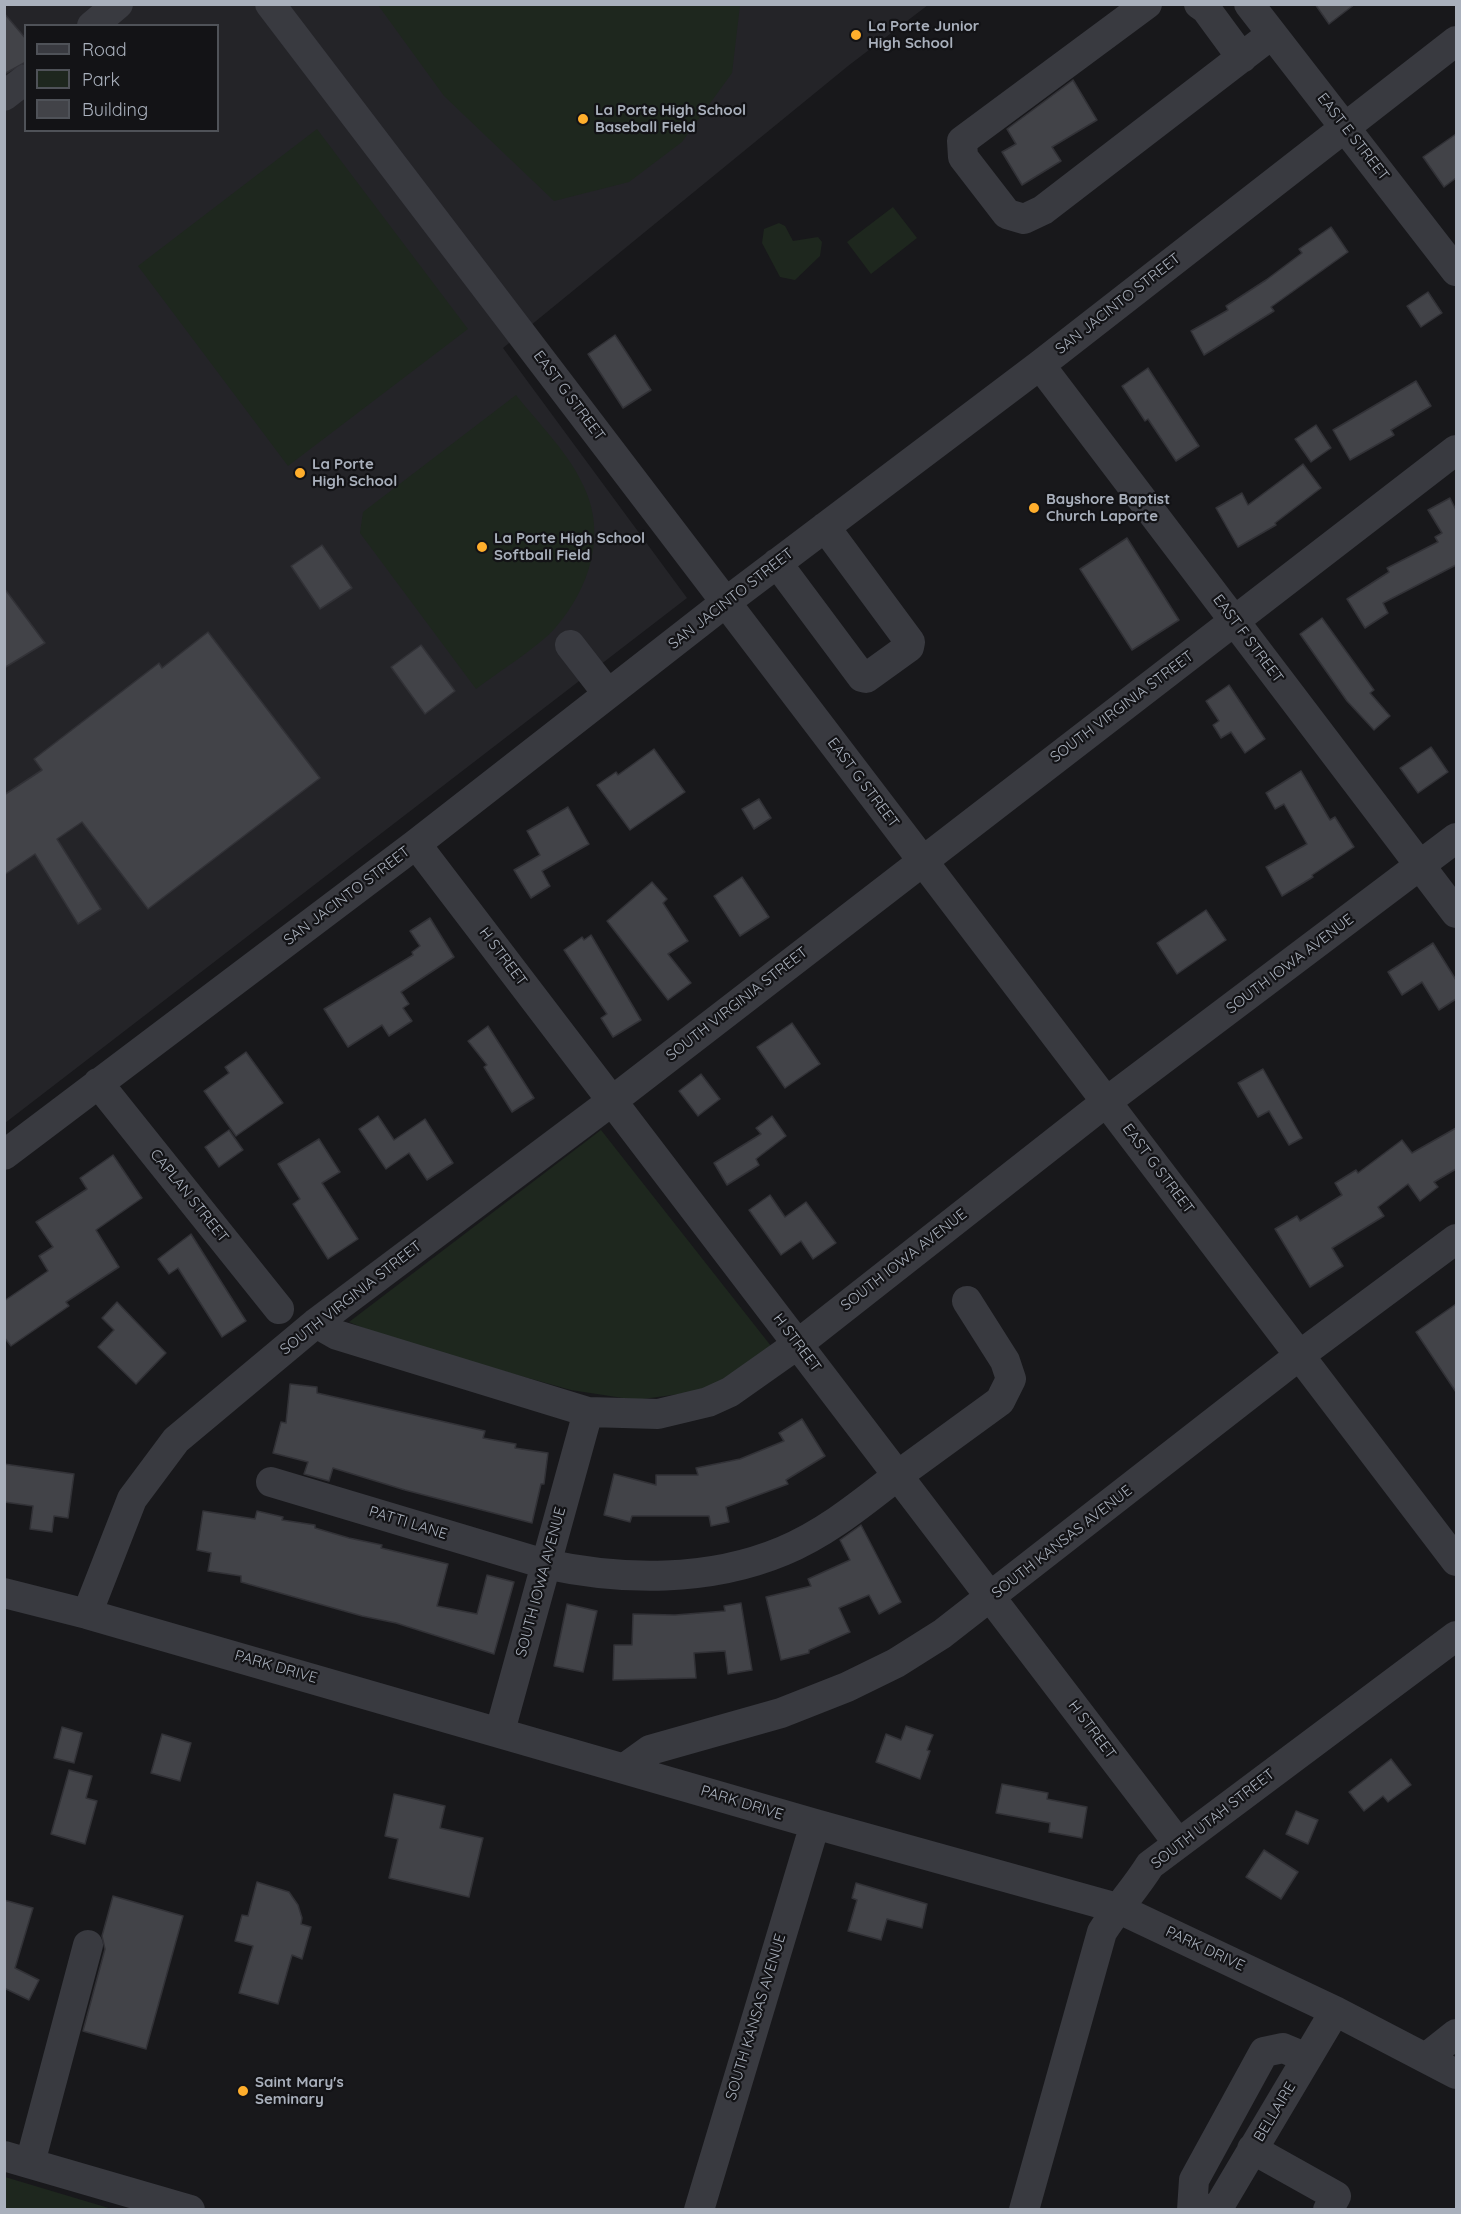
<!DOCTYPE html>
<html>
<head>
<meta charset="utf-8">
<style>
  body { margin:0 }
  #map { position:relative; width:1461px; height:2214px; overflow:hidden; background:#18181b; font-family:Quicksand,sans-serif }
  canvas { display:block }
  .frame { position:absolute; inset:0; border:6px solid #a9b0bc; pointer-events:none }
  .legend { position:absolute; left:24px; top:24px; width:195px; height:108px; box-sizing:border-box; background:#131316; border:2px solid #4f5258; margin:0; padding:8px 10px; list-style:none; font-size:18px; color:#a9b0bc }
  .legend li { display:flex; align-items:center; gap:12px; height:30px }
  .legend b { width:30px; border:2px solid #4f5258 }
</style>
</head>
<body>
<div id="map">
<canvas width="1461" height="2214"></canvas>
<div class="frame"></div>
<ul class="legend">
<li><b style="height:8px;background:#393a40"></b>Road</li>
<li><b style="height:16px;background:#1e271e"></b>Park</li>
<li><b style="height:16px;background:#424348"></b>Building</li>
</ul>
</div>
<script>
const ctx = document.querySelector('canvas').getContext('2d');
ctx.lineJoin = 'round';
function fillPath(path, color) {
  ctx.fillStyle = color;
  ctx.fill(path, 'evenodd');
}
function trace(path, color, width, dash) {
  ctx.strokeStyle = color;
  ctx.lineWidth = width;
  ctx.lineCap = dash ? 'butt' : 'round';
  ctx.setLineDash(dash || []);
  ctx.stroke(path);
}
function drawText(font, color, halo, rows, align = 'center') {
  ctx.font = font + ' Quicksand,sans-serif';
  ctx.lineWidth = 4.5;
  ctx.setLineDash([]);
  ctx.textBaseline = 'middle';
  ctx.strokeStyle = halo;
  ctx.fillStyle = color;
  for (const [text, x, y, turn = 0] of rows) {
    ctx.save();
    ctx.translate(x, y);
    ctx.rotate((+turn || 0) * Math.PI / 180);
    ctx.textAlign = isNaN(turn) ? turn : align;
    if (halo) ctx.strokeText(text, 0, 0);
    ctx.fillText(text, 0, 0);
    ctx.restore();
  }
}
fillPath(new Path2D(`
  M 5,5 L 928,5 L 848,66 L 503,348 L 687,598 L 5,1123 ZM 26,26 L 218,26 L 218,130 L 26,130 Z`), '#242428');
fillPath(new Path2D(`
  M 378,5 L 740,5 L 732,73 L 682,142 L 629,182 L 554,201 L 444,96 Z
  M 317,129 L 468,329 L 288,466 L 138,266 Z
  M 893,207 L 917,238 L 871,274 L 847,242 Z
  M 779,223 L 785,226 L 793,241 L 818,237 L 822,242 L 820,256 L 795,280 L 780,277 L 762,243 L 764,229 Z
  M 516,395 C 539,424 569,453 584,487 C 607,535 589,589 556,627 C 540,646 497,673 476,689 L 360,533 L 363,512 Z
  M 601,1130 L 771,1346 L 734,1377 L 694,1392 L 636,1400 L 571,1390 L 392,1340 L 349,1322 Z
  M 5,2177 L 112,2209 L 5,2209 Z`), '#1e271e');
const building = new Path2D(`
  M 1315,4 L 1355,4 L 1329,24 Z
  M 4,13 L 26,39 L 26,62 L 4,74 Z
  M 1073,80 L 1097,120 L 1052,147 L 1061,161 L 1022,185 L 1002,152 L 1016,144 L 1007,129 Z
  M 1456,134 L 1456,178 L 1444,187 L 1423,157 Z
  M 1331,227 L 1348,252 L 1271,307 L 1274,311 L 1204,355 L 1191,331 L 1228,310 L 1226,306 L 1266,280 L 1302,253 L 1299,249 Z
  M 1428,292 L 1442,313 L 1421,327 L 1407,306 Z
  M 615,335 L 651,390 L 623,408 L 588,354 Z
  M 1148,368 L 1199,446 L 1176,461 L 1148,419 L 1145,421 L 1122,386 Z
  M 1416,381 L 1431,406 L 1391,430 L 1394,435 L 1350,460 L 1333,430 Z
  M 1316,425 L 1331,448 L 1311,462 L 1295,439 Z
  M 1303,464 L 1321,488 L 1275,523 L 1276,525 L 1238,547 L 1216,508 L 1242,493 L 1248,505 Z
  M 1450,498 L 1456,510 L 1456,565 L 1383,603 L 1388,613 L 1365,628 L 1347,599 L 1389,572 L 1387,568 L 1438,542 L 1435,537 L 1442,533 L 1428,510 Z
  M 1127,538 L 1179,620 L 1132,650 L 1080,569 Z
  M 322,545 L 352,588 L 320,609 L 291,566 Z
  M 4,588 L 45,643 L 4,668 Z
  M 1322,618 L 1374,690 L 1370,693 L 1390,716 L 1374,730 L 1347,701 L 1300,634 Z
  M 208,632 L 320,778 L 148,909 L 82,822 L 57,839 L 101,909 L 78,924 L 35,854 L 4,875 L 4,795 L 42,770 L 34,759 L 159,663 L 162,668 Z
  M 421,645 L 455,691 L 425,714 L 391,667 Z
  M 1229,685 L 1265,739 L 1245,753 L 1231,732 L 1221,738 L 1213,725 L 1219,721 L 1206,701 Z
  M 1431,747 L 1448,772 L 1418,793 L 1400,768 Z
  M 654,749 L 685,792 L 630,830 L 597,785 L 616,772 L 618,775 Z
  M 1301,771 L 1330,820 L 1335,817 L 1354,847 L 1312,875 L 1313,877 L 1282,896 L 1266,867 L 1307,844 L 1284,804 L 1275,809 L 1266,793 Z
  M 759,799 L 771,818 L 754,829 L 742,809 Z
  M 568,807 L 589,844 L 542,871 L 550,886 L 531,898 L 514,870 L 540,855 L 527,831 Z
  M 742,877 L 769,917 L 740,936 L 714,896 Z
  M 652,882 L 667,899 L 663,903 L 688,941 L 668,954 L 691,983 L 668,1000 L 607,921 Z
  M 1206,910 L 1226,940 L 1177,974 L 1157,943 Z
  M 430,918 L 454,957 L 401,992 L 409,1004 L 403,1008 L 412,1021 L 389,1036 L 382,1025 L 348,1047 L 324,1009 L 413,955 L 412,952 L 420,946 L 410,931 Z
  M 591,935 L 641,1020 L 613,1037 L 601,1018 L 607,1014 L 564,950 L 582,937 L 584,940 Z
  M 1433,943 L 1456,980 L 1456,999 L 1439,1010 L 1422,982 L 1402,995 L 1388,972 Z
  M 792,1023 L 820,1064 L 785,1088 L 757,1047 Z
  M 488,1026 L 534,1098 L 512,1112 L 484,1067 L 487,1065 L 468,1041 Z
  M 246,1052 L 283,1103 L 236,1136 L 204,1091 L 229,1073 L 225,1067 Z
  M 1263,1069 L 1302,1138 L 1289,1145 L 1269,1111 L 1258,1117 L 1238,1083 Z
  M 701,1074 L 720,1099 L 698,1116 L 679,1091 Z
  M 378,1116 L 394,1140 L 425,1119 L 453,1163 L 427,1180 L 409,1153 L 386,1169 L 359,1129 Z
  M 772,1116 L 786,1136 L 756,1159 L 759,1165 L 727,1185 L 714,1163 L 761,1134 L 756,1128 Z
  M 1456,1128 L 1456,1169 L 1434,1182 L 1438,1187 L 1420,1201 L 1408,1184 L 1378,1207 L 1384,1216 L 1332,1248 L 1343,1266 L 1310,1287 L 1275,1229 L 1297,1216 L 1300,1221 L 1342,1195 L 1335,1183 L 1356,1170 L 1358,1173 L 1402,1140 L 1412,1153 Z
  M 229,1130 L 243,1150 L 219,1167 L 205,1147 Z
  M 319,1139 L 340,1172 L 322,1183 L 358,1239 L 328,1259 L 293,1204 L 300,1199 L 278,1164 Z
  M 113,1155 L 142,1198 L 96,1230 L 119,1267 L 66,1302 L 69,1306 L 11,1346 L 4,1337 L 4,1301 L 48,1271 L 39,1256 L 53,1247 L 36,1222 L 87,1189 L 80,1178 Z
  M 770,1195 L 785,1217 L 806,1202 L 836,1243 L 813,1259 L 801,1241 L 781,1255 L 749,1210 Z
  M 191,1234 L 246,1321 L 222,1337 L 178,1268 L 169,1274 L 158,1259 Z
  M 117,1302 L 166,1353 L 136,1384 L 98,1347 L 114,1330 L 102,1318 Z
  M 1456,1304 L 1456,1392 L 1416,1332 Z
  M 290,1384 L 317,1387 L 317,1393 L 485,1431 L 483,1438 L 516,1444 L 515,1448 L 548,1453 L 544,1484 L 541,1484 L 532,1523 L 405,1490 L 333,1468 L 329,1481 L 304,1474 L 308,1462 L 273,1453 L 281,1422 L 286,1423 Z
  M 802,1419 L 825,1456 L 786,1480 L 788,1484 L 726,1507 L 729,1522 L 711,1526 L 709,1516 L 632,1516 L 630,1522 L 604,1515 L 614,1474 L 656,1485 L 656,1475 L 698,1475 L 696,1468 L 740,1459 L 784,1441 L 779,1433 Z
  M 4,1464 L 74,1474 L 68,1518 L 54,1516 L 52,1532 L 30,1529 L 33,1506 L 4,1502 Z
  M 203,1511 L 255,1519 L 257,1511 L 283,1517 L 282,1520 L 315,1525 L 315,1528 L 349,1538 L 382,1545 L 381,1548 L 448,1564 L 437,1606 L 477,1614 L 487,1575 L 514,1582 L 494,1654 L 396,1623 L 362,1616 L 241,1582 L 241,1576 L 208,1571 L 211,1553 L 197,1550 Z
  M 861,1525 L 901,1602 L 879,1614 L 869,1595 L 839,1608 L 850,1632 L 809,1650 L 809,1653 L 781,1660 L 766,1597 L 811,1586 L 808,1579 L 850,1560 L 840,1540 Z
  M 741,1603 L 752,1670 L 728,1674 L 725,1651 L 694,1653 L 696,1678 L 613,1680 L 614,1645 L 632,1645 L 633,1614 L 675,1615 L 725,1611 L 724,1606 Z
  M 567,1604 L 597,1611 L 583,1672 L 554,1666 Z
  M 906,1726 L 933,1735 L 927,1750 L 930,1751 L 920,1779 L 876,1762 L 886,1734 L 901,1740 Z
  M 62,1727 L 82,1733 L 74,1763 L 54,1758 Z
  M 162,1734 L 191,1743 L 180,1781 L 151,1773 Z
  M 1391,1759 L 1411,1785 L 1388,1802 L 1383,1796 L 1364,1811 L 1349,1792 Z
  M 69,1770 L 92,1776 L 86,1798 L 97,1801 L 85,1844 L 51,1834 Z
  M 1002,1784 L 1048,1793 L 1047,1799 L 1087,1807 L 1082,1838 L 1049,1832 L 1050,1823 L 996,1813 Z
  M 394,1794 L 445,1806 L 440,1828 L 483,1838 L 469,1897 L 389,1878 L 398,1839 L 385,1836 Z
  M 1296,1811 L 1318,1820 L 1308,1844 L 1286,1834 Z
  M 1264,1850 L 1298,1872 L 1281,1899 L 1246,1877 Z
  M 257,1882 L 289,1892 L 298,1905 L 302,1918 L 301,1924 L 311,1927 L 302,1959 L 292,1955 L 278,2004 L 239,1993 L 253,1946 L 235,1941 L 242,1915 L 248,1916 Z
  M 856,1883 L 927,1904 L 922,1928 L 887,1919 L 881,1940 L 848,1931 L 857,1900 L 852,1898 Z
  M 113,1896 L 183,1916 L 146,2049 L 83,2031 L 105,1949 L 102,1936 Z
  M 4,1900 L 33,1908 L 15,1968 L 39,1980 L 29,2000 L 4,1988 Z`);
fillPath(building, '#424348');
trace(building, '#323237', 1.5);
trace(new Path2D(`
  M 270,4 L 1456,1561
  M 1147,4 L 962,141 L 963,157 L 1007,214 L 1024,219 L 1043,210 L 1272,34
  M 1199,4 L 1206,9 L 1242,58
  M 1249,4 L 1456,271
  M 92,26 L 118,4
  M 4,96 L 26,79
  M 1040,365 L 1456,913
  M 777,563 L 862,677 L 866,678 L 909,647 L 910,642 L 825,527
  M 570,645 L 608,694
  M 416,844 L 1178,1843
  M 98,1083 L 279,1309
  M 4,1155 L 416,844 L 726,602 L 1040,365 L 1456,41
  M 316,1323 L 337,1335 L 588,1412 L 658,1414 L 708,1402 L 730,1392 L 798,1344 L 1106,1102 L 1456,838
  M 271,1482 L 545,1564 C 623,1581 709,1582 783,1551 C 826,1533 861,1504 897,1476 C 931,1451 966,1426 1000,1401 L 1011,1379 L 1005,1361 L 967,1301
  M 4,1593 L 87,1614 L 815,1824 L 1117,1908 L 1335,2011 L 1456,2074
  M 87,1614 L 132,1499 L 176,1440 L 316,1323 L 612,1101 L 1456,450
  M 500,1731 L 588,1412
  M 625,1768 L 650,1750 L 781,1713 L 847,1687 L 896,1663 L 942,1634 L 1300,1355 L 1456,1239
  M 1427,2057 L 1456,2034
  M 1252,2149 L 1336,2196 L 1328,2210
  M 4,2156 L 190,2210
  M 30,2163 L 88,1945
  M 699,2210 L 815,1824
  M 1024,2210 L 1102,1932 C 1117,1908 1135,1889 1150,1865 L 1456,1636
  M 1192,2210 L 1194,2180 L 1264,2052 L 1283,2048 L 1307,2058
  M 1212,2210 L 1221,2203 L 1335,2011`), '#393a40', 30);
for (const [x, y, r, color] of [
  [856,35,6,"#ffae2c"],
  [583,119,6,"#ffae2c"],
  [300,473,6,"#ffae2c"],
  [1034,508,6,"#ffae2c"],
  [482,547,6,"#ffae2c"],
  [243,2091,6,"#ffae2c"]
]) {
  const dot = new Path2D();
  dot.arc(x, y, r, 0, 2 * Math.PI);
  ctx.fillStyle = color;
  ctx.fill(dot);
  trace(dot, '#131316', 2);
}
drawText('bold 15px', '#a9b0bc', '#131316', [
  ["La Porte Junior",868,26],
  ["High School",868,43],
  ["La Porte High School",595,110],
  ["Baseball Field",595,127],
  ["La Porte",312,464],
  ["High School",312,481],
  ["Bayshore Baptist",1046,499],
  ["Church Laporte",1046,516],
  ["La Porte High School",494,538],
  ["Softball Field",494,555],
  ["Saint Mary's",255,2082],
  ["Seminary",255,2099]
], 'left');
drawText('15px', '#a9b0bc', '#131316', [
  ["EAST E STREET",1353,137,52],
  ["SAN JACINTO STREET",1118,304,-38],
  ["EAST G STREET",569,396,53],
  ["SAN JACINTO STREET",731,599,-38],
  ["EAST F STREET",1248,639,53],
  ["SOUTH VIRGINIA STREET",1122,707,-37],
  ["EAST G STREET",863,783,53],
  ["SAN JACINTO STREET",347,896,-37],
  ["H STREET",503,957,53],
  ["SOUTH IOWA AVENUE",1290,964,-37],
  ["SOUTH VIRGINIA STREET",737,1004,-38],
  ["EAST G STREET",1158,1169,53],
  ["CAPLAN STREET",189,1196,51],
  ["SOUTH IOWA AVENUE",904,1260,-38],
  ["SOUTH VIRGINIA STREET",351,1298,-38],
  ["H STREET",797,1343,53],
  ["PATTI LANE",408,1523,17],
  ["SOUTH KANSAS AVENUE",1062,1542,-38],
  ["SOUTH IOWA AVENUE",541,1582,-75],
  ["PARK DRIVE",276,1667,16],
  ["H STREET",1092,1730,53],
  ["PARK DRIVE",742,1803,17],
  ["SOUTH UTAH STREET",1213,1819,-38],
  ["PARK DRIVE",1205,1949,25],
  ["SOUTH KANSAS AVENUE",756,2017,-73],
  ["BELLAIRE",1275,2112,-59]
]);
</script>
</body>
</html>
